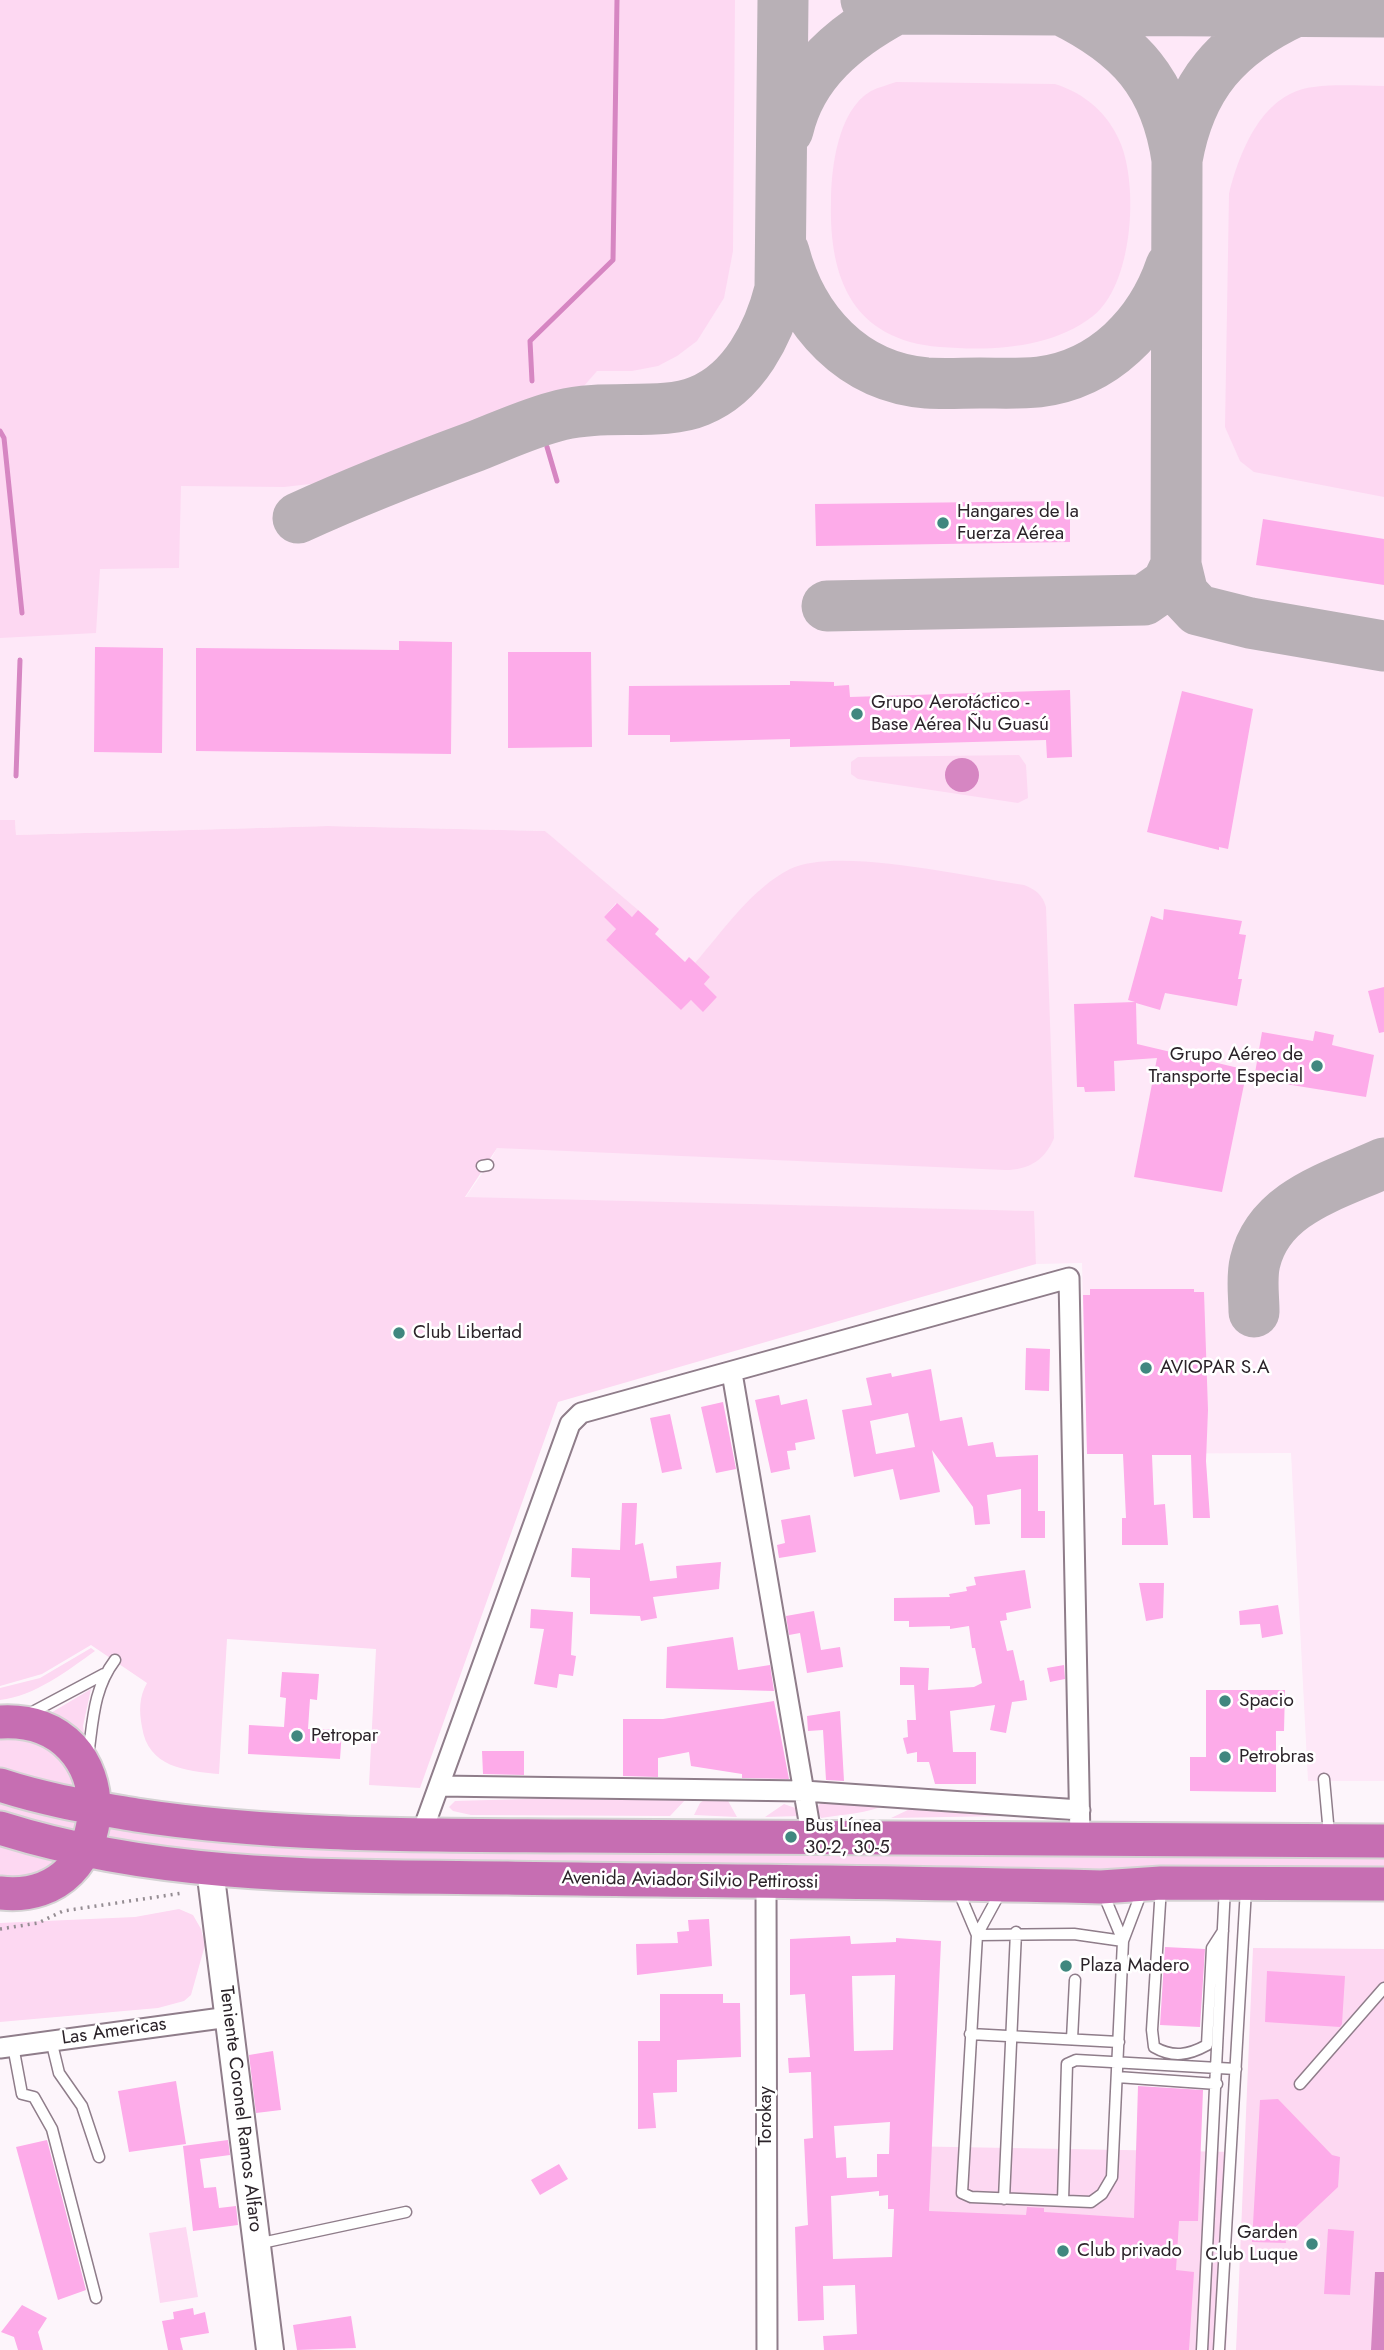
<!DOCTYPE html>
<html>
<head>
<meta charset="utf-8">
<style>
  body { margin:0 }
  canvas { display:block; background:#fdf5fb }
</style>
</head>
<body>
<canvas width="1384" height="2350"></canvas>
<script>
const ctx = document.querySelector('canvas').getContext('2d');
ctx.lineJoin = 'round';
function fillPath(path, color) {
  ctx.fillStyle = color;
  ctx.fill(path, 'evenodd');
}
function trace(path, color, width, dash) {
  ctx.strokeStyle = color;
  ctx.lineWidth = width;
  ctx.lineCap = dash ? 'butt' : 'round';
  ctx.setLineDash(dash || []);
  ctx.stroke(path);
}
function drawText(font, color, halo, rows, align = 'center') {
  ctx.font = font + ' Jost,sans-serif';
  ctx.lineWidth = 5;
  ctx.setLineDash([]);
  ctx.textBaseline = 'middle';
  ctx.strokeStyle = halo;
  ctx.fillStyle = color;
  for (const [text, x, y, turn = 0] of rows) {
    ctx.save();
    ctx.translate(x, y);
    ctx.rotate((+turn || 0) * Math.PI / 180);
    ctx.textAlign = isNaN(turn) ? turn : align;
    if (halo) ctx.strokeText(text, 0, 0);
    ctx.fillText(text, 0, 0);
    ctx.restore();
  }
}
fillPath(new Path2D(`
  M 0,0 L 1384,0 L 1384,1781 L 1308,1781 L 1291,1453 L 1087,1454 L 1082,1263 L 1036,1264 L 1033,1211 L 465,1198 L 488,1165 L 606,940 L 604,917 L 617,903 L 545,831 L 328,826 L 16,835 L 15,820 L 0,820 Z`), '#fee8f8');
fillPath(new Path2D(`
  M 0,0 L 735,0 L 733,251 L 724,298 L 697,341 L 677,356 L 658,366 L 632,371 L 597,371 L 583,387 L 319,483 L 284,487 L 181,486 L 179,568 L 100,569 L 96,633 L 0,638 Z
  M 896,82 L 1055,84 C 1084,93 1108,113 1120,142 C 1139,186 1133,285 1093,316 C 1051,349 991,351 940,347 C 853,340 829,279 831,202 C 831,168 838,110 871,91 C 879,87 888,85 896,82 Z
  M 1384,86 L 1384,497 L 1254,472 L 1240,461 L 1225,427 L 1229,194 C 1240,150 1263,92 1314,87 C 1337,84 1361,86 1384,86 Z
  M 1019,755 L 1026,765 L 1028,798 L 1018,803 L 858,779 L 851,774 L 851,762 L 858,757 Z
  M 0,820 L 15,820 L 16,835 L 328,826 L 545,831 L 638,910 L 632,917 L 616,903 L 604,917 L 616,929 L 606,940 L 681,1010 L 691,1000 L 703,1011 L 717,997 L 704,984 L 710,977 L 695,963 C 723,931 751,889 790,869 C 837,846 969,877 1024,885 C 1036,890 1042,894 1046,907 L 1054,1138 C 1045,1160 1029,1170 1005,1170 L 497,1148 L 465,1197 L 1034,1211 L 1036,1264 L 558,1402 L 420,1788 L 369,1785 L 376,1649 L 227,1639 L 219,1774 C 185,1771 148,1767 142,1727 C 139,1711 139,1697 147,1683 L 91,1645 L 42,1674 L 0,1686 Z
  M 91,1648 L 95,1651 C 67,1671 35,1696 0,1700 L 0,1688 L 40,1678 Z
  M 91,1689 L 83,1726 L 86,1748 L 44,1717 Z
  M 0,1732 L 46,1740 L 84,1792 L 0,1772 Z
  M 0,1794 L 85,1816 L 81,1837 L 0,1816 Z
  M 594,1797 L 686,1799 L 670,1816 L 471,1815 L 453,1811 L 449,1807 L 455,1801 Z
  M 708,1797 L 727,1799 L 737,1817 L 694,1815 L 700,1803 Z
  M 821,1803 L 888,1804 C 867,1814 844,1814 821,1818 L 816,1808 Z
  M 784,1804 L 798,1809 L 800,1816 L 765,1817 Z
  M 912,1808 L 1001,1813 L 1002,1816 L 891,1818 Z
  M 101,1826 L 1384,1851 L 1384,1874 L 283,1863 L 102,1842 Z
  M 0,1840 L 67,1856 L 63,1865 L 0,1884 Z
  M 179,1909 L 193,1915 L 201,1929 L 205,1945 L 191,1995 L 184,2001 L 158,2008 L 0,2022 L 0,1923 L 135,1917 Z
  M 1253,1948 L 1384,1949 L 1384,2350 L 1236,2350 Z
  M 898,2146 L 1235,2152 L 1226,2350 L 895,2350 Z
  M 186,2227 L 198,2297 L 160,2303 L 149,2233 Z`), '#fdd8f2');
fillPath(new Path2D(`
  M945 775a17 17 0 1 1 34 0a17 17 0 1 1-34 0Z
  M 1375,2272 L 1384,2272 L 1384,2350 L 1371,2350 Z`), '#d686c2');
trace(new Path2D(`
  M 532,381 L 530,341 L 613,260 L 617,0
  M 0,431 L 4,438 L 22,613
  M 547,447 L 557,481
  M 16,776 L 20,660`), '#d686c2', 5);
trace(new Path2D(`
  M 896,9 L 1384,12
  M 1061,10 C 1130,44 1166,83 1177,160 C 1190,85 1227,43 1296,11
  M 788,130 C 801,72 846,36 896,9 L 866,0
  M 1177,160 L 1176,565 L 1183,594 L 1198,610 L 1250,623 L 1384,646
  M 784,252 C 802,321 852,377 927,383 C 945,384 963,383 980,383 C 1000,383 1020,384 1039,382 C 1104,374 1151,325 1171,266
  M 298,518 C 357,491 416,468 476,446 C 504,435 532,422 561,415 C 604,404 664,416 699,401 C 744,383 769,333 780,289 L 783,0
  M 827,606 L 1144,600 L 1167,584 L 1176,565
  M 1254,1312 C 1254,1296 1251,1278 1255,1262 C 1269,1202 1334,1186 1384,1163`), '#b8b0b6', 51);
fillPath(new Path2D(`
  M 1070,501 L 1070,542 L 816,546 L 815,504 Z
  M 1263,519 L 1384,539 L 1384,585 L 1256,565 Z
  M 399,641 L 452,642 L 451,754 L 196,751 L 196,648 L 399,650 Z
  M 95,647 L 163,648 L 162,753 L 94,752 Z
  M 508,652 L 591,652 L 592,747 L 508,748 Z
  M 790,681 L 834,682 L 834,686 L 849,685 L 850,697 L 1070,690 L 1072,757 L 1047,758 L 1046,740 L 790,747 L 790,739 L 670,742 L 670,735 L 628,735 L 629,686 L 790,685 Z
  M 1182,691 L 1253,709 L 1228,849 L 1219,847 L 1219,850 L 1147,832 Z
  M 617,903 L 632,917 L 638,910 L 659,929 L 655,934 L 685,962 L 689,957 L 710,977 L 704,984 L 717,997 L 703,1012 L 691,1000 L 681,1010 L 606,940 L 616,929 L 604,917 Z
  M 1164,909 L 1242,921 L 1239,934 L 1246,935 L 1238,979 L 1242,979 L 1237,1006 L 1165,993 L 1160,1010 L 1136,1003 L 1137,1044 L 1247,1070 L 1222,1192 L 1134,1177 L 1157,1058 L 1114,1061 L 1115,1091 L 1085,1092 L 1084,1087 L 1077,1087 L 1074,1004 L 1135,1002 L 1128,1000 L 1151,916 L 1163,920 Z
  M 1384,987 L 1384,1032 L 1379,1033 L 1368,991 Z
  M 1315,1031 L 1334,1035 L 1332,1045 L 1374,1055 L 1366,1097 L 1254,1079 L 1262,1032 L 1313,1041 Z
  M 1090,1289 L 1194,1289 L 1194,1292 L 1204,1292 L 1208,1410 L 1206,1461 L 1210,1518 L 1193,1518 L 1191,1455 L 1152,1455 L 1154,1505 L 1165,1504 L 1168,1545 L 1122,1545 L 1122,1518 L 1126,1518 L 1123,1454 L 1087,1454 L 1083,1295 L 1090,1295 Z
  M 1026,1348 L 1050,1349 L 1049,1391 L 1025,1390 Z
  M 931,1369 L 940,1421 L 962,1417 L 968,1446 L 993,1442 L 996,1457 L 1038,1455 L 1038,1511 L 1045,1511 L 1045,1538 L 1021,1538 L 1021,1489 L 987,1495 L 990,1524 L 975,1525 L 973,1507 L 932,1450 L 940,1492 L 900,1500 L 893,1469 L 854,1477 L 842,1410 L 872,1405 L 866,1378 L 891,1373 L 892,1377 ZM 908,1413 L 915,1447 L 876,1454 L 870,1421 Z
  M 779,1395 L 781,1405 L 807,1399 L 815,1439 L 795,1443 L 796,1450 L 787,1451 L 790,1469 L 771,1473 L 755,1400 Z
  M 723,1402 L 736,1469 L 716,1473 L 701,1407 Z
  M 670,1414 L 682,1469 L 662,1473 L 650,1418 Z
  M 622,1503 L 637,1503 L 635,1545 L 643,1543 L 650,1581 L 677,1578 L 676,1566 L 721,1562 L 719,1589 L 653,1597 L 657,1618 L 641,1621 L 640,1616 L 590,1614 L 590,1578 L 571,1577 L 572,1548 L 620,1550 Z
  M 810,1515 L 816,1552 L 779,1558 L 777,1545 L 785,1543 L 781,1520 Z
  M 1025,1570 L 1031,1608 L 1006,1613 L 1007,1620 L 1000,1621 L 1007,1651 L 1013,1650 L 1020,1681 L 1024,1680 L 1027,1700 L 1012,1702 L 1006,1733 L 990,1730 L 995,1705 L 950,1711 L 953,1752 L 976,1752 L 976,1784 L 935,1784 L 929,1762 L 917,1762 L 917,1752 L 907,1754 L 903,1738 L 908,1737 L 907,1720 L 916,1720 L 914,1685 L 900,1685 L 900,1667 L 929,1668 L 928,1690 L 974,1687 L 982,1683 L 975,1648 L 972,1648 L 969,1626 L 950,1629 L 950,1626 L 909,1627 L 909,1621 L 894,1621 L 894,1598 L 950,1597 L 949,1594 L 967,1591 L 966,1587 L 976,1585 L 974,1577 Z
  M 1139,1583 L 1164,1583 L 1163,1618 L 1146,1621 Z
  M 1278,1605 L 1283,1634 L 1262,1638 L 1260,1624 L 1240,1625 L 1239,1611 Z
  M 531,1609 L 573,1612 L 571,1655 L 576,1656 L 573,1676 L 559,1674 L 557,1688 L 534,1684 L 544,1629 L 530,1628 Z
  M 814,1611 L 821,1650 L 840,1647 L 843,1667 L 807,1673 L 800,1633 L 789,1635 L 786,1616 Z
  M 733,1637 L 738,1670 L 770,1665 L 774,1691 L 666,1688 L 667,1647 Z
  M 1064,1665 L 1065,1679 L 1050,1682 L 1047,1668 Z
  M 282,1672 L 319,1674 L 317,1700 L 310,1699 L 308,1729 L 342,1730 L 340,1759 L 248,1754 L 249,1725 L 284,1727 L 286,1698 L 280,1697 Z
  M 1206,1690 L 1285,1690 L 1284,1731 L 1276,1731 L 1276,1792 L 1190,1791 L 1190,1757 L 1206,1757 Z
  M 774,1701 L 789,1779 L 742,1778 L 742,1774 L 691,1766 L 689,1752 L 658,1758 L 658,1777 L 623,1776 L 623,1719 L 663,1719 Z
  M 840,1711 L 844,1781 L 826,1780 L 823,1730 L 808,1731 L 807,1716 Z
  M 482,1751 L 524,1751 L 524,1775 L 483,1774 Z
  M 709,1919 L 712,1966 L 637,1975 L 636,1944 L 678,1943 L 677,1932 L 689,1931 L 688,1920 Z
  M 850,1936 L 851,1944 L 896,1942 L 896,1938 L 941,1941 L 929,2211 L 1026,2215 L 1027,2207 L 1044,2208 L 1044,2212 L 1134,2218 L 1138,2086 L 1203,2090 L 1198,2221 L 1179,2221 L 1176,2270 L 1194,2272 L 1189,2350 L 824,2350 L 823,2336 L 857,2334 L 855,2285 L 823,2286 L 824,2320 L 798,2321 L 795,2227 L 808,2225 L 804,2139 L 813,2138 L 811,2072 L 789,2073 L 788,2058 L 810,2057 L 805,1994 L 790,1995 L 790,1939 ZM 895,1975 L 893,2050 L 854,2051 L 852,1976 ZM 890,2122 L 889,2154 L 877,2154 L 877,2177 L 847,2178 L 846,2157 L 836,2158 L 834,2126 ZM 879,2191 L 879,2196 L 888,2195 L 888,2209 L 894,2209 L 892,2257 L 833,2259 L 831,2196 Z
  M 1165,1947 L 1205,1949 L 1200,2027 L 1160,2025 Z
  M 1267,1971 L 1345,1976 L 1342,2024 L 1340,2027 L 1265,2022 Z
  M 660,1994 L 723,1994 L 723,2003 L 740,2003 L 741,2057 L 677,2060 L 677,2092 L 653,2093 L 656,2128 L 638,2129 L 638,2041 L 660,2041 Z
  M 273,2051 L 281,2110 L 256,2113 L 249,2055 Z
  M 176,2081 L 186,2144 L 129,2152 L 118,2091 Z
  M 1278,2099 L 1332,2155 L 1340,2157 L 1338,2187 L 1285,2237 L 1286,2243 L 1252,2242 L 1260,2100 Z
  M 47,2140 L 86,2290 L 58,2300 L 16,2147 Z
  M 228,2140 L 230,2155 L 200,2159 L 204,2188 L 216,2187 L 219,2208 L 236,2206 L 238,2225 L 193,2231 L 183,2146 Z
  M 559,2164 L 568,2179 L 540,2195 L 531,2180 Z
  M 1328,2229 L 1354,2231 L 1350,2295 L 1324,2294 Z
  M 22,2305 L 47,2318 L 38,2332 L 43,2350 L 18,2350 L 14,2337 L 1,2332 Z
  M 193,2308 L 194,2315 L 205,2312 L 209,2333 L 180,2338 L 183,2350 L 168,2350 L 162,2321 L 174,2319 L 173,2312 Z
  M 351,2316 L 356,2348 L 297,2350 L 293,2325 Z`), '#fdabe9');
const lane = new Path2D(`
  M 482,1166 L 488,1165
  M 27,1715 L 104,1674
  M 88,1756 C 93,1722 93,1689 115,1660
  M 1324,1779 L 1329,1834
  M 1161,1887 L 1152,2030 L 1154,2047 C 1173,2058 1189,2055 1207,2045 L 1212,1948 L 1223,1931
  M 958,1890 L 977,1935
  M 1001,1891 L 977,1935 L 962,2193 L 971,2197 L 1091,2202 L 1102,2194 L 1112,2177 L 1123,1941 L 1142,1891
  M 1103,1893 L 1123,1941
  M 977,1935 L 1074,1934 L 1123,1941
  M 970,2034 L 1119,2042
  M 1072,2039 L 1075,1980
  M 51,2040 L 59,2073 L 82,2106 L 99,2157
  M 13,2046 L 22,2094 L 34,2097 L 52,2129 L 96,2298
  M 1117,2077 L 1217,2084
  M 1300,2084 L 1384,1988
  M 1004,2199 L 1016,1932
  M 1063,2201 L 1067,2064 L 1076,2060 L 1236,2069
  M 257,2244 L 406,2212
  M 1202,2350 L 1225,1887
  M 1219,2350 L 1246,1889`);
const street = new Path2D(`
  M 732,1373 L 812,1839
  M 439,1786 L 804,1791 L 1080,1810
  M 421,1835 L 570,1424 L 581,1413 L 1069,1278 L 1080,1839
  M 766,1882 L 767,2350
  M 0,2048 L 229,2017`);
const secondary = new Path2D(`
  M 210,1869 L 270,2350`);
const highway = new Path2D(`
  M 0,1722 C 129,1714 122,1907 0,1893
  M 0,1785 C 45,1800 90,1807 136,1815 C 281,1837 429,1835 575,1836 C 844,1839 1114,1839 1384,1841
  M 0,1828 C 164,1880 336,1876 507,1878 C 705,1881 903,1882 1101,1887 L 1161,1883 L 1384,1884`);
trace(lane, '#8f7d8a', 13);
trace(street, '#8f7d8a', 23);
trace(secondary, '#8f7d8a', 30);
trace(highway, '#d5d3d4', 37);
trace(new Path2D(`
  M 0,1929 L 38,1923 L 63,1911 L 183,1893`), '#958d93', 3.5, [2, 5]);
trace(lane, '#fff', 10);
trace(street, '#fff', 19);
trace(secondary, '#fff', 26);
trace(highway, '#c66eb2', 33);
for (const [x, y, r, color] of [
  [943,523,7,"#40877f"],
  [857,714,7,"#40877f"],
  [1317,1066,7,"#40877f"],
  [399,1333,7,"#40877f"],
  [1146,1368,7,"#40877f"],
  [1225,1701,7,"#40877f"],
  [297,1736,7,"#40877f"],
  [1225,1757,7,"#40877f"],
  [791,1837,7,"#40877f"],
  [1066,1966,7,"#40877f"],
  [1312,2244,7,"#40877f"],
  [1063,2251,7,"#40877f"]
]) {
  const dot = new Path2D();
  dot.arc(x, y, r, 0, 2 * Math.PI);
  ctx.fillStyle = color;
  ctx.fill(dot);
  trace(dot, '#fff', 2.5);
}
drawText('19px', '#2b2329', '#fff', [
  ["Hangares de la",957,512],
  ["Fuerza Aérea",957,534],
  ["Grupo Aerotáctico -",871,703],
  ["Base Aérea Ñu Guasú",871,725],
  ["Grupo Aéreo de",1303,1055,"right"],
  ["Transporte Especial",1303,1077,"right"],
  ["Club Libertad",413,1333],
  ["AVIOPAR S.A",1160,1368],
  ["Spacio",1239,1701],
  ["Petropar",311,1736],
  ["Petrobras",1239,1757],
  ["Bus Línea",805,1826],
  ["30-2, 30-5",805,1848],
  ["Plaza Madero",1080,1966],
  ["Garden",1298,2233,"right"],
  ["Club Luque",1298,2255,"right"],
  ["Club privado",1077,2251]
], 'left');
drawText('19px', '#2b2329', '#fff', [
  ["Avenida Aviador Silvio Pettirossi",690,1881,1],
  ["Las Americas",114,2032,-8],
  ["Teniente Coronel Ramos Alfaro",240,2109,83],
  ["Torokay",766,2116,-90]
]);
</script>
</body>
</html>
